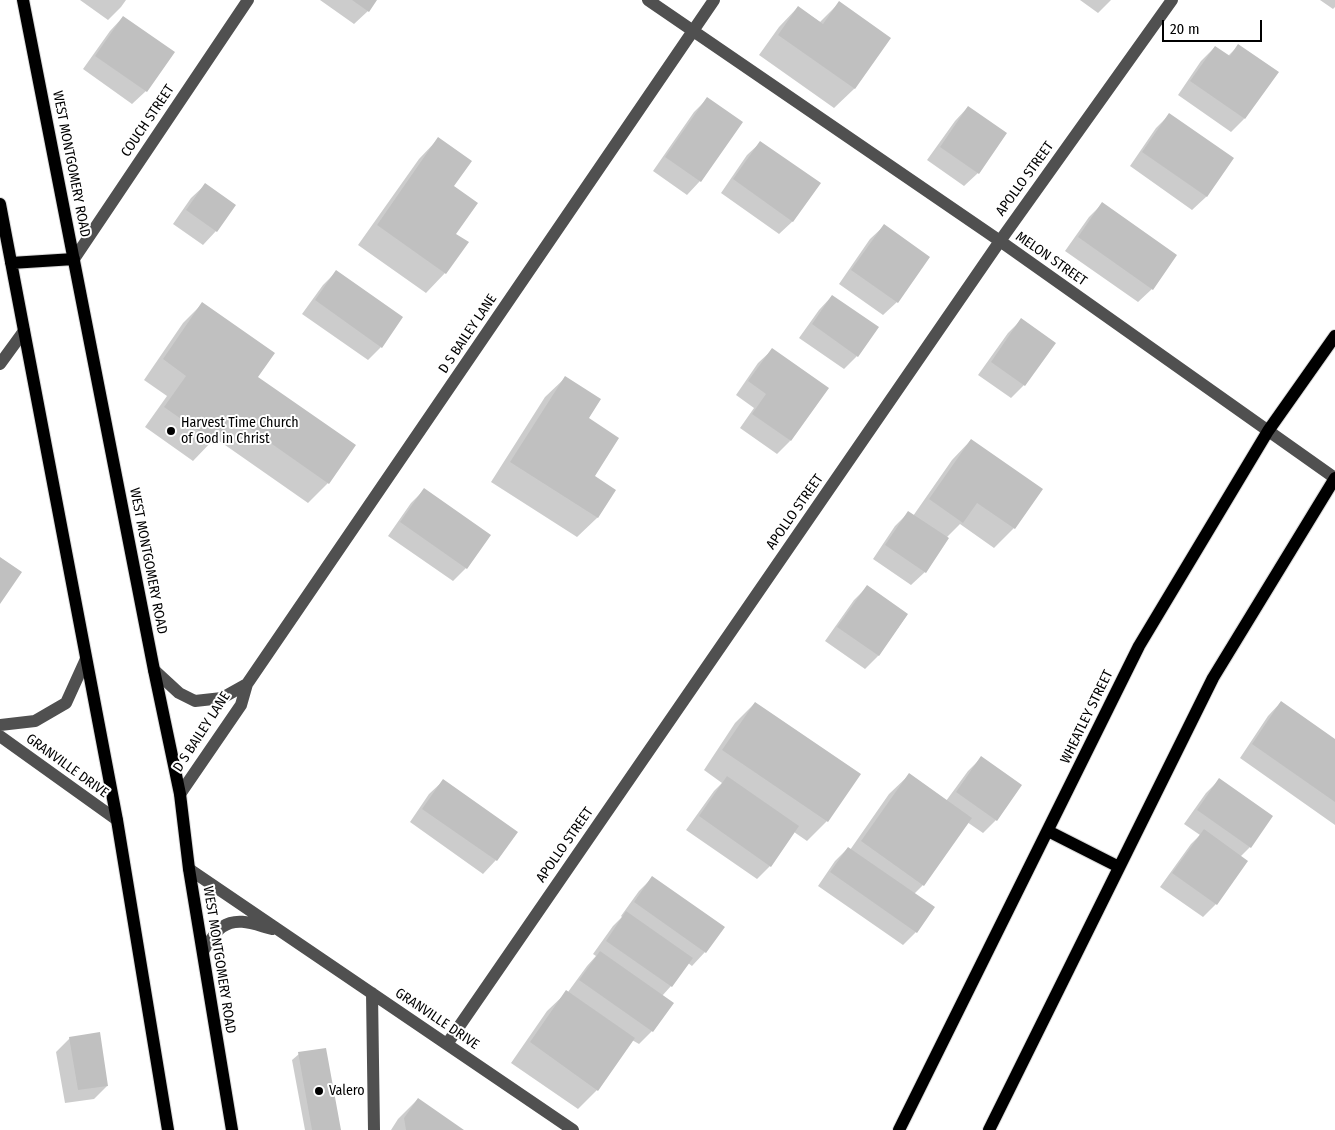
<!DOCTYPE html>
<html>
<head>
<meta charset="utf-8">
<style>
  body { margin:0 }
  #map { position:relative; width:1335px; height:1130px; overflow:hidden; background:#fff; font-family:"Fira Sans Condensed",sans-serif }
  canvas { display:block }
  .scale { position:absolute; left:1162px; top:20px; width:100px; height:22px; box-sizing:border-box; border:2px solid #000; border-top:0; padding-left:6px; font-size:15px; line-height:18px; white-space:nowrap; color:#000; -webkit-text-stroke:4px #fff; paint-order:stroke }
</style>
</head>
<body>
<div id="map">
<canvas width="1335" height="1130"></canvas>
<div class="scale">20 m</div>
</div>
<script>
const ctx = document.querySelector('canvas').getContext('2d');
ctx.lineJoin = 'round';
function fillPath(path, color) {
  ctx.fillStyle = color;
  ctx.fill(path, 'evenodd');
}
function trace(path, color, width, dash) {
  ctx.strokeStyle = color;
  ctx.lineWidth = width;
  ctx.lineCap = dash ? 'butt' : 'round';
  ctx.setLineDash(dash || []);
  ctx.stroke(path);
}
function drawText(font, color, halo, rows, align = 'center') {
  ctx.font = font + ' "Fira Sans Condensed",sans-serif';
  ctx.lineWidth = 4;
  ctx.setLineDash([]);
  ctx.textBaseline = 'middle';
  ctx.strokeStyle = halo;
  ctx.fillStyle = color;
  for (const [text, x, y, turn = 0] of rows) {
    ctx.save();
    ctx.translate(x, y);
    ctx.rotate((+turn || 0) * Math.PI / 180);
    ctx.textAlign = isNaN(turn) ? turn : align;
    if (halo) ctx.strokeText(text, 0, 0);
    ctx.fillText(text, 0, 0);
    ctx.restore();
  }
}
fillPath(new Path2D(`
  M 80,0 L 126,0 L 121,7 L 108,20 Z
  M 320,0 L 375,0 L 368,11 L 354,24 Z
  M 1080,0 L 1111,0 L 1098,13 Z
  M 1320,0 L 1335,0 L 1335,7 L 1333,9 Z
  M 839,3 L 889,38 L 854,89 L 834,108 L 759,55 L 779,27 L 798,7 L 820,22 Z
  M 123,17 L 146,91 L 132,104 L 83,69 L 110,31 Z
  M 1239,45 L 1244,119 L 1231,132 L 1178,95 L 1201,61 L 1215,47 L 1228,56 Z
  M 707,99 L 700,181 L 687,195 L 653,171 L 694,112 Z
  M 968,107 L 1005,134 L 978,173 L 964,186 L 927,160 L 955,121 Z
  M 1169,115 L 1232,159 L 1206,197 L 1192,210 L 1130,166 L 1156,128 Z
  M 438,139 L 453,187 L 454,234 L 445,273 L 426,293 L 358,245 L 419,159 Z
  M 761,142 L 793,221 L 779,234 L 721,193 L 747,155 Z
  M 205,185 L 216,231 L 203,245 L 173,224 L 191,198 Z
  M 1102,204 L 1152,289 L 1138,302 L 1065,251 L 1089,217 Z
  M 884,226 L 897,302 L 883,315 L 839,284 L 870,239 Z
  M 336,272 L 381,347 L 368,360 L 302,314 L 323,285 Z
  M 832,296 L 857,356 L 844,369 L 799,338 L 819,310 Z
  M 202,304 L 257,377 L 328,483 L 308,503 L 215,438 L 193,461 L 145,427 L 167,396 L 144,380 L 183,323 Z
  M 1021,320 L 1024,385 L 1011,398 L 978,375 L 1008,333 Z
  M 772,350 L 790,441 L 777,454 L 740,428 L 754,408 L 736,395 L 758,363 Z
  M 565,378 L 593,476 L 614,490 L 597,518 L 577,537 L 491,482 L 545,397 Z
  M 971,440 L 1041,489 L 1014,528 L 994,548 L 960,524 L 946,538 L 925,572 L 911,585 L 873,559 L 895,526 L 908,513 L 913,516 L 952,460 Z
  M 424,490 L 466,568 L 453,581 L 388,536 L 411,503 Z
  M 867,587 L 907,615 L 878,656 L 865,669 L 825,641 L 854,600 Z
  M 1281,702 L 1335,741 L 1335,825 L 1240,758 L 1268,716 Z
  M 755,703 L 827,821 L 807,841 L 794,832 L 770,866 L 757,879 L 686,830 L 714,791 L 722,783 L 704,770 L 735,723 Z
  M 981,758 L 996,820 L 983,833 L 967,822 L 923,885 L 914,894 L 916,932 L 903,945 L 818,886 L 835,861 L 848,848 L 850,850 L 889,794 L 909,775 L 946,801 L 968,771 Z
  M 1219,780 L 1271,817 L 1250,847 L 1240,857 L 1216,904 L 1203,917 L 1160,887 L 1191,844 L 1200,835 L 1184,824 L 1206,793 Z
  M 443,781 L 496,860 L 483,874 L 410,822 L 429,794 Z
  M 652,878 L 705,952 L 692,966 L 688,963 L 671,986 L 662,996 L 652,1031 L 639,1044 L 632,1040 L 597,1090 L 578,1109 L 511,1063 L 547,1011 L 567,992 L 568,992 L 587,966 L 596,956 L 593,954 L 613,926 L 622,917 L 621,916 L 639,891 Z
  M 70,1038 L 107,1086 L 94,1099 L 65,1103 L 56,1052 Z
  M 299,1054 L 339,1130 L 305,1130 L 292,1060 Z
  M 418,1099 L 462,1130 L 391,1130 L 398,1119 Z`), '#0003');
fillPath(new Path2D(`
  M 352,0 L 377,0 L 369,12 Z
  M 839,1 L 891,38 L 855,89 L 778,35 L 798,6 L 823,24 Z
  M 123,16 L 175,52 L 147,92 L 95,56 Z
  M 1238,44 L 1279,72 L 1245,119 L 1190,81 L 1215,46 L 1230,56 Z
  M 707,97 L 743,122 L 701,182 L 665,157 Z
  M 968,106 L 1007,133 L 979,174 L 940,147 Z
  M 1169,113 L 1234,158 L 1207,197 L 1142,152 Z
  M 438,137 L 472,161 L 454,186 L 478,203 L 456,234 L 469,242 L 446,274 L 377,225 Z
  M 760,141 L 821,183 L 793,222 L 733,179 Z
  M 205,183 L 236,205 L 217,232 L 186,210 Z
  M 1102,202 L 1177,255 L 1153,290 L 1078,237 Z
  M 884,224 L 930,257 L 898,303 L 851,270 Z
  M 336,270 L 403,317 L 382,348 L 315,300 Z
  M 832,295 L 879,327 L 858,357 L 812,324 Z
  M 202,302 L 275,353 L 258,377 L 356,445 L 329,484 L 232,416 L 214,442 L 164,407 L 186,376 L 163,359 Z
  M 1021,318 L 1056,343 L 1025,386 L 991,362 Z
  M 772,348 L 829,388 L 791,441 L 752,414 L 766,394 L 748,381 Z
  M 565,376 L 601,399 L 589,418 L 619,438 L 595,476 L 616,490 L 598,518 L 510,462 Z
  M 971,439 L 1043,489 L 1015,529 L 977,503 L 963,523 L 929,499 Z
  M 424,488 L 491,535 L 467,569 L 400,522 Z
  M 908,511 L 949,538 L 926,573 L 885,545 Z
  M 0,557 L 22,572 L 0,604 Z
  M 867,585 L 908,614 L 879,656 L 837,627 Z
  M 1281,701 L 1335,739 L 1335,802 L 1252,744 Z
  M 755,702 L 861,774 L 828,822 L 722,750 Z
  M 981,756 L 1022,785 L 997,821 L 956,792 Z
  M 909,773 L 972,818 L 924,886 L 861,841 Z
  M 727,776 L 799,826 L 771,867 L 699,816 Z
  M 1219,778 L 1273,816 L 1251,848 L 1197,810 Z
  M 443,779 L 518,832 L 497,861 L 422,809 Z
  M 1204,829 L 1248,861 L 1217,905 L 1172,873 Z
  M 848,847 L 935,907 L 917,933 L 830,872 Z
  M 652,876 L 725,927 L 706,953 L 634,902 Z
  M 626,911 L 693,958 L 672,987 L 606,941 Z
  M 600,951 L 674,1003 L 653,1032 L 579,980 Z
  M 566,990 L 635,1038 L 598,1091 L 530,1042 Z
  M 100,1032 L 108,1086 L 78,1090 L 69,1037 Z
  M 326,1048 L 341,1130 L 312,1130 L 298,1052 Z
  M 418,1098 L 464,1130 L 406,1130 L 404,1118 Z`), '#c0c0c0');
const major = new Path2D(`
  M 23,0 L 154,670 L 180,794 L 189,869 L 232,1130
  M 0,204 L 117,820 L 168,1130
  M 11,263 L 74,259
  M 1048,831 L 1119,867
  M 899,1130 L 1139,646 L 1268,431 L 1335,336
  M 989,1130 L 1213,678 L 1335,478`);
trace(major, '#dbdbdb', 14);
trace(new Path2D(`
  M 648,0 L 1000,241 L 1335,478
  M 74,259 L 248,0
  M 0,364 L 24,331
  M 154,670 L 179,693 L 195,701 L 222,698 L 247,684
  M 0,725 L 35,721 L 66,703 L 86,659
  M 0,736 L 117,820
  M 180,794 L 241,705 L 247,684 L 714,0
  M 189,869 L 573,1130
  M 203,951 C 208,944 216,931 222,927 C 238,916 256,925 272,929
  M 372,993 L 374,1130
  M 447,1044 L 1000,241 L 1172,0`), '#505050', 12);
trace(major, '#000', 12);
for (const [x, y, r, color] of [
  [171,431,5,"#000"],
  [319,1091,5,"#000"]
]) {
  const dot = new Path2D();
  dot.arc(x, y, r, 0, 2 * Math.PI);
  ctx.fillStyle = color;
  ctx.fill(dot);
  trace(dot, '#fff', 2);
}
drawText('14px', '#000', '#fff', [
  ["COUCH STREET",148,121,-56],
  ["WEST MONTGOMERY ROAD",71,164,79],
  ["APOLLO STREET",1025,179,-54],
  ["MELON STREET",1051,259,35],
  ["D S BAILEY LANE",468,334,-56],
  ["APOLLO STREET",795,512,-55],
  ["WEST MONTGOMERY ROAD",148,561,79],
  ["WHEATLEY STREET",1087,717,-64],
  ["D S BAILEY LANE",202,732,-57],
  ["GRANVILLE DRIVE",67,766,36],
  ["APOLLO STREET",565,845,-55],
  ["WEST MONTGOMERY ROAD",219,960,81],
  ["GRANVILLE DRIVE",437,1019,34]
]);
drawText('14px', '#000', '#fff', [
  ["Harvest Time Church",181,423],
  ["of God in Christ",181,439],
  ["Valero",329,1091]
], 'left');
</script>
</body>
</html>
